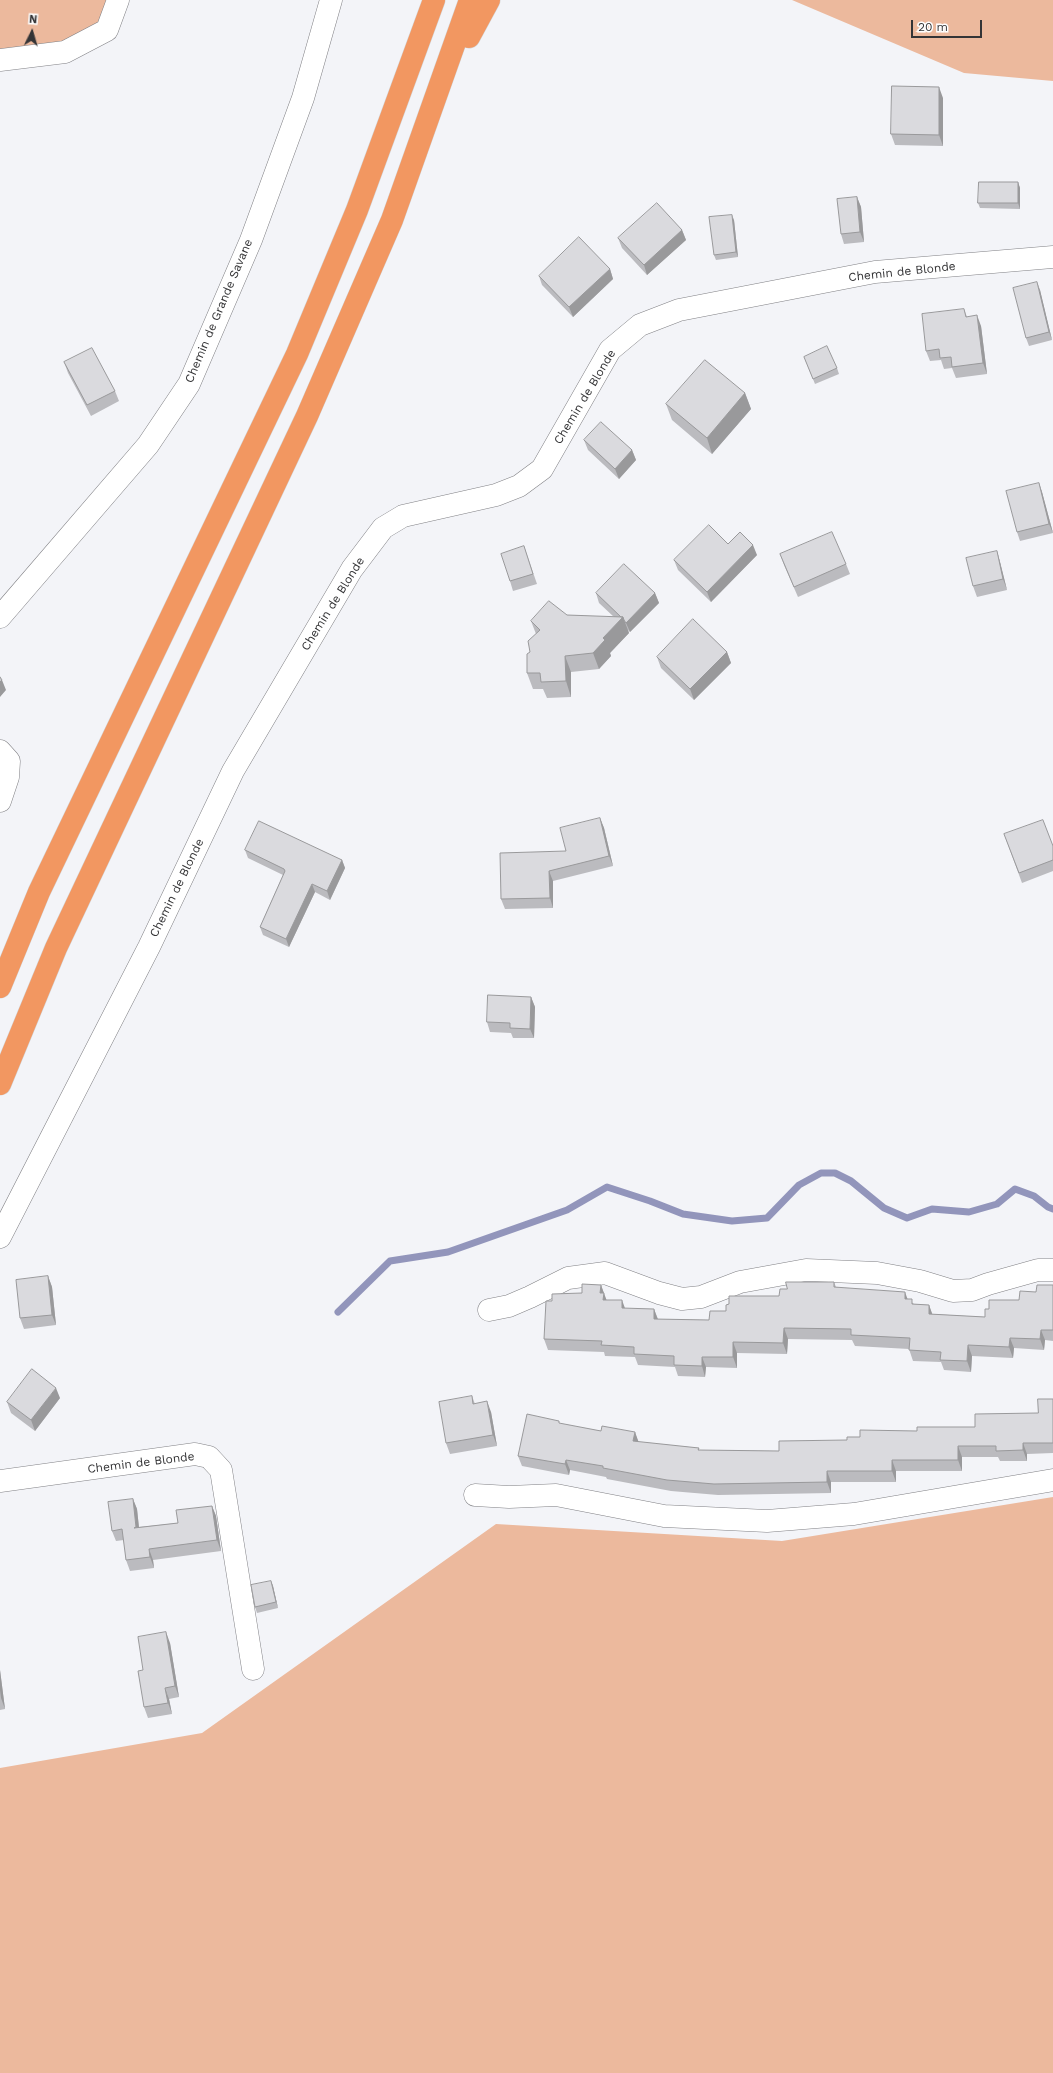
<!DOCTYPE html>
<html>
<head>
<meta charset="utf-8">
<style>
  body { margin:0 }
  #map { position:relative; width:1053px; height:2073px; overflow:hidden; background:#f3f4f8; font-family:"Work Sans",sans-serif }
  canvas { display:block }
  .north { position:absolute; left:12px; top:12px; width:40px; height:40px; -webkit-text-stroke:3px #fff; paint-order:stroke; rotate:5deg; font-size:11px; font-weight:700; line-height:16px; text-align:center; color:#343436 }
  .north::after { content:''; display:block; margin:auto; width:14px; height:18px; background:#343436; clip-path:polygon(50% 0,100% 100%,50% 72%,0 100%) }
  .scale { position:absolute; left:911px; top:20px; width:71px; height:18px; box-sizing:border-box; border:2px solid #343436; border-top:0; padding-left:5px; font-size:12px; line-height:14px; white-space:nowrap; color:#343436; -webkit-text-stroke:3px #fff; paint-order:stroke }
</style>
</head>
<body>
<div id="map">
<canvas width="1053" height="2073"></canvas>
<div class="north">N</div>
<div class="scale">20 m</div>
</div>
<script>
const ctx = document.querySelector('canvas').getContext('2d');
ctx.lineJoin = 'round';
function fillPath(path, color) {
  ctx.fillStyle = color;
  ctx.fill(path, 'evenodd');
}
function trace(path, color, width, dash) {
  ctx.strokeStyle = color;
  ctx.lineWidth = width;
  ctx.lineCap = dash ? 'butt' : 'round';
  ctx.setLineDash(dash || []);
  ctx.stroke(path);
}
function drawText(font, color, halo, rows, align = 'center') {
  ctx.font = font + ' "Work Sans",sans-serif';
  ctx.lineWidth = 3;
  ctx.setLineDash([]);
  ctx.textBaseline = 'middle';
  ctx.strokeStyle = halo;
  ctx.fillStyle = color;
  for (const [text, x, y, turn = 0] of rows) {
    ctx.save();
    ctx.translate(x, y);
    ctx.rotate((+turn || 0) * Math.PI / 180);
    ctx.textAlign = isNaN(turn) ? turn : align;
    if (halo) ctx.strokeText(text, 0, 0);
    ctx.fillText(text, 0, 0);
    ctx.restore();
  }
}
fillPath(new Path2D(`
  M 0,0 L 118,0 L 107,30 L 0,60 Z
  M 792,0 L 1053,0 L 1053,81 L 964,73 Z
  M 1053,1497 L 1053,2073 L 0,2073 L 0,1768 L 202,1733 L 496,1524 L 782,1541 Z`), '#ecb99d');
trace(new Path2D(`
  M 338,1312 L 390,1261 L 448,1252 L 567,1210 L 607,1187 L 650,1201 L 683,1214 L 732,1221 L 767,1218 L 799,1185 L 821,1173 L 835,1173 L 851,1181 L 884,1208 L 907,1218 L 932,1209 L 969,1212 L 997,1204 L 1015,1189 L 1034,1196 L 1048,1207 L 1053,1209`), '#9295bb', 7);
const minor = new Path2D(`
  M 0,60 L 65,52 L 107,30 L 118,0
  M 0,617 L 148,445 L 189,384 L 251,240 L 303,98 L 331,0
  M 0,751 L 9,761 L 8,777 L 0,801
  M 0,1237 L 149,947 L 233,771 L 352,569 L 383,528 L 403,516 L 496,495 L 519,486 L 542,469 L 610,350 L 640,325 L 679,310 L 875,272 L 1053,257
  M 489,1310 L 509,1306 L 530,1297 L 568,1278 L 605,1273 L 659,1293 L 682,1299 L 701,1297 L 740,1282 L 806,1270 L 877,1273 L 920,1281 L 953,1291 L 972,1290 L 988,1284 L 1038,1270 L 1053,1270
  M 0,1481 L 195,1454 L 209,1457 L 221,1470 L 253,1669
  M 475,1495 L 509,1497 L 556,1495 L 664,1516 L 767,1521 L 854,1514 L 1053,1480`);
const highway = new Path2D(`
  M 469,37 L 489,0
  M 0,987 L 39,892 L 297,354 L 357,210 L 434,0
  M 0,1084 L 56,948 L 307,416 L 392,220 L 470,0`);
trace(minor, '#818185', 23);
trace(highway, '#d2d2d3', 23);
trace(minor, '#fff', 22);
trace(highway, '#f29761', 22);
fillPath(new Path2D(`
  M 943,98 L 943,146 L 895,145 L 891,134 Z
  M 1018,182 L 1020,188 L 1020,209 L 980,208 L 978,203 Z
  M 857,197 L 861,207 L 864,242 L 844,244 L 841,234 Z
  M 734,220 L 738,257 L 716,260 L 714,255 Z
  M 682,230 L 686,240 L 647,275 L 622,248 L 618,238 Z
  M 610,269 L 613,279 L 573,317 L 542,285 L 539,276 Z
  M 1040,290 L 1052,340 L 1029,346 L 1026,338 Z
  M 964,309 L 967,317 L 981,326 L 987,374 L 956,378 L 952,368 L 944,369 L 941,360 L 930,361 L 926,351 Z
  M 804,357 L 837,368 L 839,374 L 815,384 Z
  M 64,362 L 115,391 L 119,401 L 91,416 L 68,373 Z
  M 745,393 L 751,409 L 712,454 L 672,420 L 666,404 Z
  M 584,440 L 632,450 L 636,460 L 619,479 L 588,450 Z
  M 1039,483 L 1042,492 L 1053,533 L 1020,541 L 1017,532 Z
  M 728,544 L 757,555 L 711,602 L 678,570 L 674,560 Z
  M 524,546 L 537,584 L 513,591 L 510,581 Z
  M 997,551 L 1000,562 L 1007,590 L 977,597 L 973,586 Z
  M 780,554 L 846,564 L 850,574 L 798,597 L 784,565 Z
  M 596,593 L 655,593 L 659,603 L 630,632 L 628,630 L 629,633 L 610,653 L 611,656 L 599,669 L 571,672 L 571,697 L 547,698 L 543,689 L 533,689 L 527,673 L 530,652 L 536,634 L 531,621 L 567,615 L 614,617 L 599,603 Z
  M 727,652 L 731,663 L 694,700 L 661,668 L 657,657 Z
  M 600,818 L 604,828 L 613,866 L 553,881 L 553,908 L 505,909 L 501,899 L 566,851 Z
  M 1004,834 L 1053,846 L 1053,871 L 1022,883 Z
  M 245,850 L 342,860 L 345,868 L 330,900 L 315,892 L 289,947 L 263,935 L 260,927 L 283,875 L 248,858 Z
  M 531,997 L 535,1007 L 534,1038 L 513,1038 L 511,1033 L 490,1032 L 487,1022 Z
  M 48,1276 L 52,1287 L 56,1325 L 24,1329 L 20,1318 Z
  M 834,1282 L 836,1287 L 908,1299 L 914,1304 L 929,1305 L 932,1314 L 985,1317 L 989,1309 L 1019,1300 L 1036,1292 L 1053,1285 L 1053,1341 L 1045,1340 L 1044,1350 L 1014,1348 L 1013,1358 L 972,1356 L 971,1372 L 944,1370 L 941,1362 L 913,1361 L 909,1349 L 855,1346 L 852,1340 L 788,1339 L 787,1354 L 737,1353 L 737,1368 L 706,1367 L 705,1377 L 678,1376 L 675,1367 L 638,1365 L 635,1357 L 605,1356 L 604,1352 L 548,1350 L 544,1339 L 552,1301 L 582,1293 L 601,1285 L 606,1300 L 626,1309 L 654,1309 L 658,1319 L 709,1320 L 726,1311 L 729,1304 L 779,1296 L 787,1289 Z
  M 472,1396 L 475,1404 L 491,1412 L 497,1446 L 450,1454 L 446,1443 Z
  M 60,1398 L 35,1431 L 11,1413 L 7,1402 Z
  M 1053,1399 L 1053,1453 L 1027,1454 L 1027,1461 L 1000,1461 L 998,1457 L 962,1457 L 962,1471 L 896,1471 L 896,1482 L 831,1482 L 831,1493 L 718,1495 L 671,1491 L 607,1479 L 606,1477 L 570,1470 L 569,1475 L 522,1466 L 518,1456 L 560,1424 L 601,1431 L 635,1432 L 638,1442 L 699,1448 L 699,1450 L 779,1451 L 847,1440 L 860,1437 L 917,1431 L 975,1427 L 1038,1413 Z
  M 133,1499 L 137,1509 L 139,1527 L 178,1523 L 212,1506 L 216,1516 L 221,1551 L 153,1560 L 154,1568 L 130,1571 L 126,1560 L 124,1540 L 116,1541 L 112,1531 Z
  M 271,1581 L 273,1586 L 278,1608 L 257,1613 L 255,1607 Z
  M 170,1643 L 179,1697 L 169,1699 L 172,1714 L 148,1718 L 144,1707 L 143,1670 Z
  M 0,1670 L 5,1709 L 0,1710 Z`), '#bbbbbf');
fillPath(new Path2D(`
  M 939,87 L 943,98 L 943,146 L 939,135 Z
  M 1018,182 L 1020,188 L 1020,209 L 1018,203 Z
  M 857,197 L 861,207 L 864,242 L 860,232 Z
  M 732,215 L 734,220 L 738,257 L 736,252 Z
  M 682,230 L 686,240 L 647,275 L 644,265 Z
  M 610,269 L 613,279 L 573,317 L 569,307 Z
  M 1037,282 L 1040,290 L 1052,340 L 1049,332 Z
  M 977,315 L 981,326 L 987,374 L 983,363 Z
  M 745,393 L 751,409 L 712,454 L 707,438 Z
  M 632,450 L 636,460 L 619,479 L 615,469 Z
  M 1039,483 L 1042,492 L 1053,533 L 1049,524 Z
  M 753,545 L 757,555 L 711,602 L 707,592 Z
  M 997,551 L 1000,562 L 1007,590 L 1003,579 Z
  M 655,593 L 659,603 L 630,632 L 626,623 Z
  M 623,617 L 629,633 L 610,653 L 611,656 L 599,669 L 593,653 L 603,638 Z
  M 727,652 L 731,663 L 694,700 L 690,689 Z
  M 565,656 L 571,672 L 571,697 L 566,681 Z
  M 2,680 L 6,690 L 0,697 L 0,682 Z
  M 600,818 L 604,828 L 613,866 L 609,856 Z
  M 342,860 L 345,868 L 330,900 L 327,891 Z
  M 549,871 L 553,881 L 553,908 L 550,898 Z
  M 312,884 L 315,892 L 289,947 L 286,939 Z
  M 531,997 L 535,1007 L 534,1038 L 530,1029 Z
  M 48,1276 L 52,1287 L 56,1325 L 52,1315 Z
  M 601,1285 L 608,1304 L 604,1302 L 600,1293 Z
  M 905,1292 L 909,1303 L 905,1299 Z
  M 622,1300 L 626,1311 L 622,1308 Z
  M 929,1305 L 933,1316 L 929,1314 Z
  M 654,1309 L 658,1320 L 654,1319 Z
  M 784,1328 L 788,1339 L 787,1354 L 783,1343 Z
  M 1041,1330 L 1045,1340 L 1044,1350 L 1040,1339 Z
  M 1010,1338 L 1014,1348 L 1013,1358 L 1009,1347 Z
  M 733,1342 L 737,1353 L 737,1368 L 733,1357 Z
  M 968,1345 L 972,1356 L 971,1372 L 967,1361 Z
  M 702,1357 L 706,1367 L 705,1377 L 702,1366 Z
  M 56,1388 L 60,1398 L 35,1431 L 31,1420 Z
  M 487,1401 L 491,1412 L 497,1446 L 493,1435 Z
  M 635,1432 L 639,1443 L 633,1441 Z
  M 1023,1443 L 1027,1454 L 1027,1461 L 1023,1450 Z
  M 958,1446 L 962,1457 L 962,1471 L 958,1460 Z
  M 566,1460 L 570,1470 L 569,1475 L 565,1464 Z
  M 892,1460 L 896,1471 L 896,1482 L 892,1471 Z
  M 827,1471 L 831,1482 L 831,1493 L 827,1482 Z
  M 133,1499 L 137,1509 L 140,1538 L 136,1527 Z
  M 212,1506 L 216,1516 L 221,1551 L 217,1540 Z
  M 149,1549 L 153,1560 L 154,1568 L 150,1557 Z
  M 271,1581 L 273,1586 L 278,1608 L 276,1602 Z
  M 166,1632 L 170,1643 L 179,1697 L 175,1686 Z
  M 0,1670 L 5,1709 L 1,1698 L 0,1690 Z
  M 165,1688 L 169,1699 L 172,1714 L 168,1703 Z`), '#99999b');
const building = new Path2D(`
  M 892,86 L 939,87 L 939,135 L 891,134 Z
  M 979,182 L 1018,182 L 1018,203 L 978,203 Z
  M 857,197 L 860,232 L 841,234 L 837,199 Z
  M 657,203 L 682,230 L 644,265 L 618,238 Z
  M 732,215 L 736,252 L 714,255 L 709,217 Z
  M 579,237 L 610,269 L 569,307 L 539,276 Z
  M 1037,282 L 1049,332 L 1026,338 L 1013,288 Z
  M 964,309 L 966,317 L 977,315 L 983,363 L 952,367 L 951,357 L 940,358 L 939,349 L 926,351 L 922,314 Z
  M 827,346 L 837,368 L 813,379 L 804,357 Z
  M 92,348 L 115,391 L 87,405 L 64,362 Z
  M 705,360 L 745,393 L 707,438 L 666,404 Z
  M 601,422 L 632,450 L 615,469 L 584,440 Z
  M 1039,483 L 1049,524 L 1017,532 L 1006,491 Z
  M 709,525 L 728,544 L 740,532 L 753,545 L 707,592 L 674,560 Z
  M 832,532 L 846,564 L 794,587 L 780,554 Z
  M 524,546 L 533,574 L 510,581 L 501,554 Z
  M 997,551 L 1003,579 L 973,586 L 966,558 Z
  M 624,564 L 655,593 L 626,623 L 624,620 L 623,617 L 621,617 L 596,593 Z
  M 549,601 L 567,615 L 623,617 L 603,638 L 605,640 L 593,653 L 565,656 L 566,681 L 541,682 L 540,673 L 527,673 L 527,654 L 530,652 L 528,641 L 540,630 L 531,621 Z
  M 693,619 L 727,652 L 690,689 L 657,657 Z
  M 0,677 L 2,680 L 0,682 Z
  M 600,818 L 609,856 L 549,871 L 550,898 L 501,899 L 500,853 L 566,851 L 560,828 Z
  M 1043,820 L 1053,846 L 1053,860 L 1019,873 L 1004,834 Z
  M 259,821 L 342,860 L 327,891 L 312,884 L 286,939 L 260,927 L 285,871 L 284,869 L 245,850 Z
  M 488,995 L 531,997 L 530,1029 L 510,1028 L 510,1023 L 487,1022 Z
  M 48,1276 L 52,1315 L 20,1318 L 16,1280 Z
  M 786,1282 L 834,1282 L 834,1287 L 905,1292 L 905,1299 L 912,1299 L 912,1304 L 929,1305 L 929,1314 L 985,1317 L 985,1309 L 989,1309 L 989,1300 L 1019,1300 L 1020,1291 L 1036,1292 L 1037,1285 L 1053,1285 L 1053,1330 L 1041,1330 L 1040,1339 L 1010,1338 L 1009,1347 L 968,1345 L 967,1361 L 940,1360 L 941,1352 L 909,1350 L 910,1338 L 851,1335 L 851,1329 L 784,1328 L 783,1343 L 733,1342 L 733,1357 L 702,1357 L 702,1366 L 674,1365 L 674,1356 L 634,1354 L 634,1347 L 601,1345 L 602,1341 L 544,1339 L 546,1301 L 552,1301 L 552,1294 L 582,1293 L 582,1284 L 601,1285 L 600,1293 L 604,1293 L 603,1300 L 622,1300 L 622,1308 L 654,1309 L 654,1319 L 709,1320 L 710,1311 L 726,1311 L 726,1305 L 729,1304 L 729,1296 L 779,1296 L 780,1289 L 787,1289 Z
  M 32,1369 L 56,1388 L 31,1420 L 7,1402 Z
  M 472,1396 L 473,1404 L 487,1401 L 493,1435 L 446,1443 L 439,1402 Z
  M 1038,1399 L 1053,1399 L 1053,1443 L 1023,1443 L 1023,1450 L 996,1451 L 996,1446 L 958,1446 L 958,1460 L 892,1460 L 892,1471 L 827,1471 L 827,1482 L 714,1484 L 667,1480 L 603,1468 L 603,1466 L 566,1460 L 565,1464 L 518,1456 L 527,1414 L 559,1421 L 559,1423 L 601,1431 L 602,1426 L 635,1432 L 633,1441 L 699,1448 L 698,1450 L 779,1451 L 779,1441 L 847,1440 L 847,1437 L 860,1437 L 860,1430 L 917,1431 L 917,1427 L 975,1427 L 975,1414 L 1038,1413 Z
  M 133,1499 L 136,1527 L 134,1528 L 178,1523 L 176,1510 L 212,1506 L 217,1540 L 149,1549 L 150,1557 L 126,1560 L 122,1529 L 112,1531 L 108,1502 Z
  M 271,1581 L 276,1602 L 255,1607 L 251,1585 Z
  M 166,1632 L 175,1686 L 165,1688 L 168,1703 L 144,1707 L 138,1671 L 143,1670 L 138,1637 Z`);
fillPath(building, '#dadade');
trace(building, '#99999b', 1);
drawText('12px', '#343436', '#fff', [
  ["Chemin de Blonde",902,272,-6],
  ["Chemin de Grande Savane",219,311,-67],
  ["Chemin de Blonde",585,397,-59],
  ["Chemin de Blonde",333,604,-58],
  ["Chemin de Blonde",177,888,-64],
  ["Chemin de Blonde",141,1463,-7]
]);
</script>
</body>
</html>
